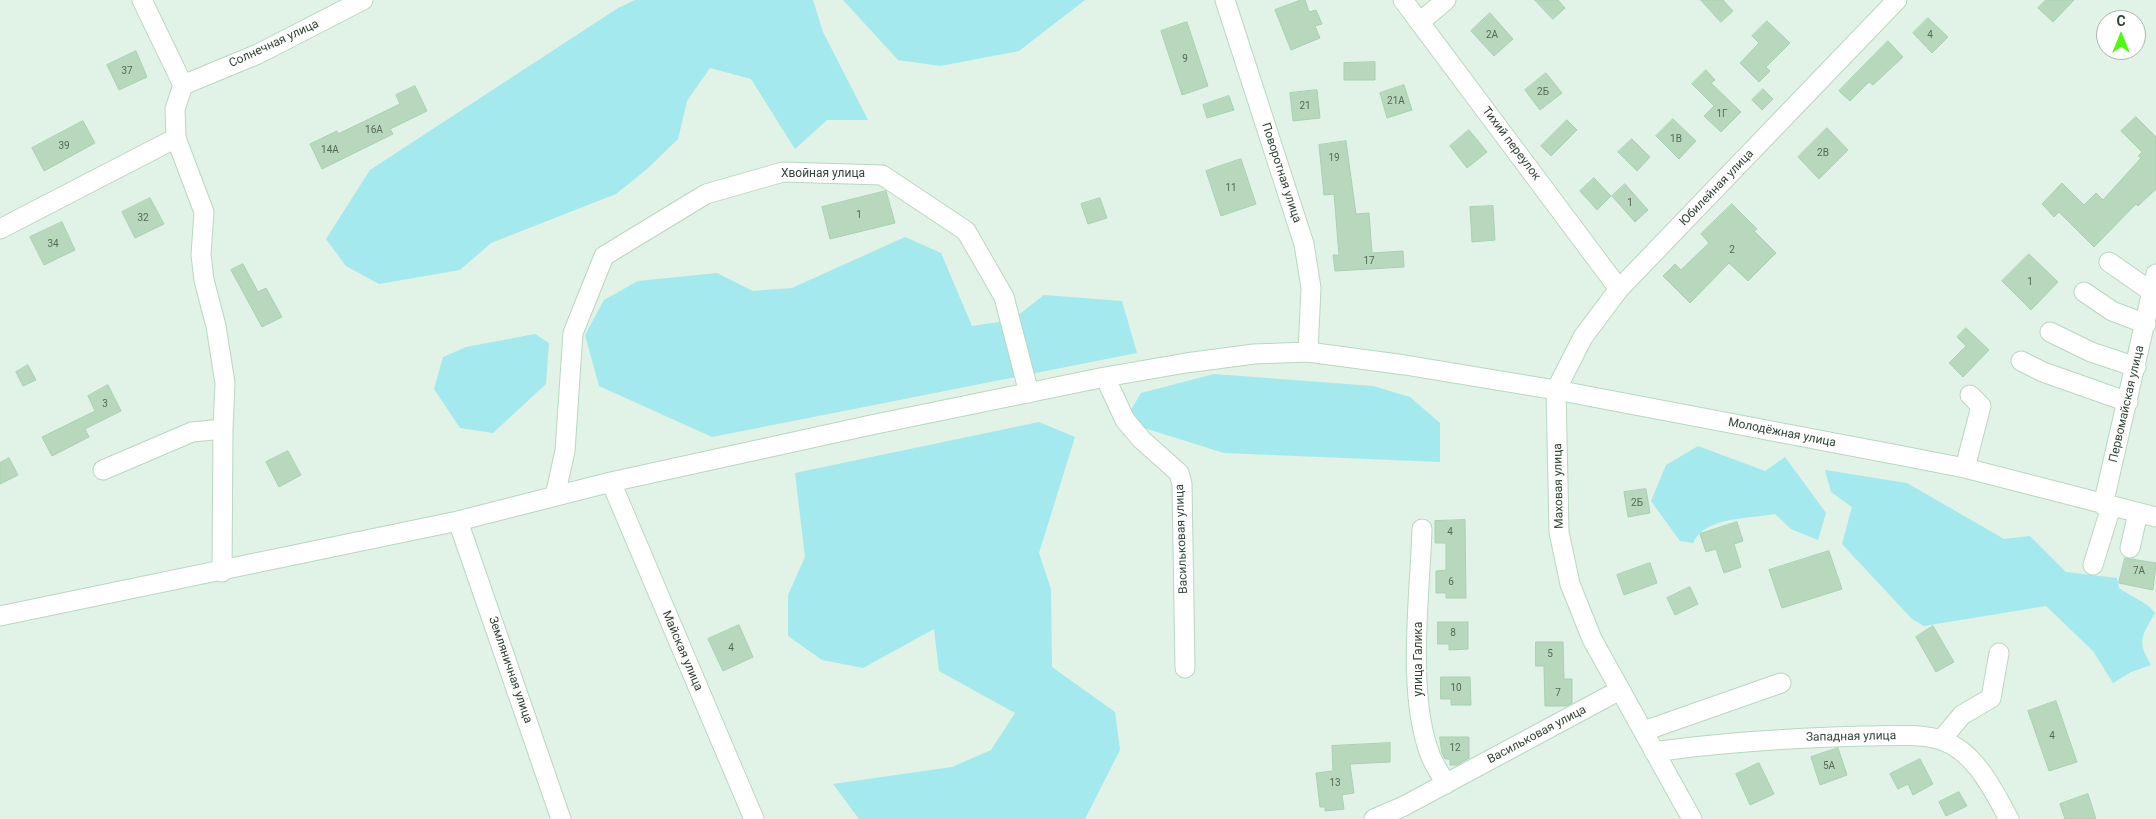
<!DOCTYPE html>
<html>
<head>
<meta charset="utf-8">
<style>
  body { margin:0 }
  #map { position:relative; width:2156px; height:819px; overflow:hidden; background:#e0f3e6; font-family:Roboto,sans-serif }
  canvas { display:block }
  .north { position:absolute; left:2096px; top:10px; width:50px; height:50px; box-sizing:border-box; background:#fff; border:1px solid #adb4ae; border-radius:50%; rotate:0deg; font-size:14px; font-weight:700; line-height:20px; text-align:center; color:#314435 }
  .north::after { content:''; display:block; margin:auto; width:18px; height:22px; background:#49ff0b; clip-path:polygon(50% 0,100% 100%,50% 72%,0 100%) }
</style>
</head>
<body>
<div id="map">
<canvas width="2156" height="819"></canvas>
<div class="north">С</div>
</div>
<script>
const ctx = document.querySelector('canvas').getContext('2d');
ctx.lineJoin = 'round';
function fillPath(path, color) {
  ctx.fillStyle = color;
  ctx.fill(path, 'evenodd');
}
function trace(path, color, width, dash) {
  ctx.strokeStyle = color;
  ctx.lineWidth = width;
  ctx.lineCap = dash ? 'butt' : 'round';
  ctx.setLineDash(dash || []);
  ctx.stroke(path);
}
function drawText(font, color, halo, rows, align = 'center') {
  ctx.font = font + ' Roboto,sans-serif';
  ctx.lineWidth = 5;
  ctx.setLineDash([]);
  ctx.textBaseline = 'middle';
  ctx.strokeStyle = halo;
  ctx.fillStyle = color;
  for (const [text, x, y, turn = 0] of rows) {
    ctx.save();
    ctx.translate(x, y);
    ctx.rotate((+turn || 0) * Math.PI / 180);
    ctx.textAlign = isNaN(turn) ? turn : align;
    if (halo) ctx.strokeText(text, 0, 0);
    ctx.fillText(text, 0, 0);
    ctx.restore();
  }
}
fillPath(new Path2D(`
  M 635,0 L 813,0 L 823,32 L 868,120 L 827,120 L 795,149 L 751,79 L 710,68 L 687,101 L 678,139 L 647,169 L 616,194 L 491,243 L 460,270 L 379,284 L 346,266 L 326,239 L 370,170 L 618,8 Z
  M 843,0 L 1085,0 L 1019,51 L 940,66 L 898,60 Z
  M 905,237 L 941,253 L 972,326 L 1012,320 L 1044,295 L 1122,301 L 1137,353 L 712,437 L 599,386 L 585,335 L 604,300 L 638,281 L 717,273 L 753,291 L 792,288 Z
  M 535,334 L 549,343 L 546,384 L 493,433 L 460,428 L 434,389 L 443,357 L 466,347 Z
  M 1214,374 L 1373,386 L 1410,397 L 1440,423 L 1440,462 L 1224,453 L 1144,428 L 1131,410 L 1141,393 Z
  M 1039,422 L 1075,437 L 1039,553 L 1051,589 L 1052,667 L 1115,712 L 1120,750 L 1085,819 L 859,819 L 833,784 L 952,767 L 991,750 L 1015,713 L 939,671 L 934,629 L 863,668 L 822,660 L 788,636 L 788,595 L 805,557 L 795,473 Z
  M 1698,446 L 1765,471 L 1785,457 L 1826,513 L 1818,540 L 1791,529 L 1775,514 C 1750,519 1705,516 1693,543 L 1680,541 L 1651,501 L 1666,465 Z
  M 1825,470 L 1907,483 L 2004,539 L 2030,536 L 2066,572 L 2117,578 L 2119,588 C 2131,597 2146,601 2155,613 C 2141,637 2137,641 2151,665 L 2131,672 L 2113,683 L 2093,651 L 2046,606 L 1924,626 L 1912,619 L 1842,544 L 1852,507 L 1831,492 Z`), '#a3e9ed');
const building = new Path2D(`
  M 1301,0 L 1305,0 L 1309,12 L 1316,10 L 1322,24 L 1315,26 L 1320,38 L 1291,50 L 1275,10 Z
  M 1535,0 L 1558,0 L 1565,8 L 1553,19 Z
  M 1701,0 L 1723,0 L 1733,11 L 1721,22 Z
  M 2046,0 L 2074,0 L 2053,22 L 2038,8 Z
  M 1490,13 L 1513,39 L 1494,56 L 1471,31 Z
  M 1928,18 L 1948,37 L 1932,53 L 1913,33 Z
  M 1767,21 L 1790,43 L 1766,67 L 1770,71 L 1759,82 L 1740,63 L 1759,43 L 1752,36 Z
  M 1187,22 L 1208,86 L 1182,95 L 1161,31 Z
  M 1888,41 L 1903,57 L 1873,85 L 1869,82 L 1850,101 L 1839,91 Z
  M 136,51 L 147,77 L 119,90 L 107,65 Z
  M 1375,62 L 1375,80 L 1344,80 L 1344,63 Z
  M 1706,70 L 1715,80 L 1711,83 L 1741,112 L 1721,132 L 1704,116 L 1714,106 L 1692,84 Z
  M 1546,73 L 1562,93 L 1540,110 L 1525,90 Z
  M 1404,85 L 1412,110 L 1387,118 L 1380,93 Z
  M 415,86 L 427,111 L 390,129 L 393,134 L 322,169 L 310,144 L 337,131 L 338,134 L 400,104 L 396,95 Z
  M 1763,89 L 1773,99 L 1762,110 L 1752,100 Z
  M 1317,90 L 1320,118 L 1293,121 L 1290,93 Z
  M 1229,96 L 1234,110 L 1207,118 L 1203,105 Z
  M 2136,117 L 2156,137 L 2156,189 L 2138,206 L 2136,204 L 2094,247 L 2059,212 L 2054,217 L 2042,204 L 2062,183 L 2084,205 L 2096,193 L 2103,200 L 2141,158 L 2138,156 L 2142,152 L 2121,131 Z
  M 1673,119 L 1696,141 L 1679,159 L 1656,136 Z
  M 1567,120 L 1577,130 L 1551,156 L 1541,146 Z
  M 83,121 L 95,143 L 44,171 L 32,148 Z
  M 1827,128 L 1848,150 L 1819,179 L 1798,157 Z
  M 1469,130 L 1487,152 L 1467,168 L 1450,146 Z
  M 1632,139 L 1650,157 L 1637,171 L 1618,152 Z
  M 1346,141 L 1356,214 L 1369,213 L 1372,253 L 1403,251 L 1404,267 L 1335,271 L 1333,255 L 1339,255 L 1334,194 L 1324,195 L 1319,145 Z
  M 1241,159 L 1256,204 L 1221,216 L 1206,171 Z
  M 1594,178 L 1611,196 L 1597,210 L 1580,191 Z
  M 1625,184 L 1648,210 L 1635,222 L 1612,196 Z
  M 886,191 L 895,223 L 830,239 L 822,207 Z
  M 150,198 L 164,224 L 135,238 L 122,212 Z
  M 1100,198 L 1107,218 L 1088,224 L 1081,204 Z
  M 1732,204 L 1757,229 L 1754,231 L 1776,253 L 1748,281 L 1729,263 L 1690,303 L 1663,276 L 1675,264 L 1681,270 L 1709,243 L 1701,234 Z
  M 1493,206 L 1495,240 L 1472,242 L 1470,207 Z
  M 62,222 L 75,250 L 44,265 L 30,237 Z
  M 2029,254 L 2058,282 L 2031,310 L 2002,281 Z
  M 243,264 L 258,292 L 266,288 L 282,317 L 262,327 L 231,270 Z
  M 1966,328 L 1989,350 L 1963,377 L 1949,363 L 1966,346 L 1957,337 Z
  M 28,365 L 36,380 L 23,386 L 16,372 Z
  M 108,385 L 121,411 L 85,429 L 89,437 L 52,456 L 42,437 L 95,411 L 88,396 Z
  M 288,451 L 301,475 L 279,487 L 266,462 Z
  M 9,458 L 18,475 L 0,484 L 0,463 Z
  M 1646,489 L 1650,513 L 1628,517 L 1624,492 Z
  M 1465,520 L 1466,598 L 1446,598 L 1446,593 L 1436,593 L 1436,571 L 1446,570 L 1446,543 L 1435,543 L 1435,521 Z
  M 1737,522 L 1743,541 L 1734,544 L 1741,567 L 1724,573 L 1716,549 L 1706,552 L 1700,534 Z
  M 1829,551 L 1842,589 L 1782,608 L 1769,570 Z
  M 2125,558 L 2156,563 L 2153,590 L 2119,583 Z
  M 1650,563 L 1657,583 L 1624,595 L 1617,575 Z
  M 1690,587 L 1698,604 L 1675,615 L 1667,598 Z
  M 1438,622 L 1468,622 L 1468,649 L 1449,650 L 1449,644 L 1438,644 Z
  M 739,625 L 753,657 L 723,671 L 708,639 Z
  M 1933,626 L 1954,662 L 1936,672 L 1916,637 Z
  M 1536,642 L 1563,642 L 1564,679 L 1572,679 L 1572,703 L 1567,706 L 1545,706 L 1544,666 L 1536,666 Z
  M 1441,677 L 1470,677 L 1471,705 L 1451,705 L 1451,699 L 1441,699 Z
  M 2056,701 L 2077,762 L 2049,771 L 2028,711 Z
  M 1440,737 L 1469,737 L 1469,758 L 1457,765 L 1450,765 L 1450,759 L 1445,759 L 1442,753 Z
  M 1390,743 L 1390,762 L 1350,764 L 1354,793 L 1342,795 L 1344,809 L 1325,811 L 1325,807 L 1320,807 L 1316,773 L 1333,771 L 1332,746 Z
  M 1838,748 L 1847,775 L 1820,785 L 1811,757 Z
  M 1920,759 L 1933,784 L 1913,795 L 1908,784 L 1898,789 L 1890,774 Z
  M 1759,763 L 1774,794 L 1750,805 L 1736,774 Z
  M 1959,792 L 1967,806 L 1946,816 L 1939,802 Z
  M 2088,794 L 2096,819 L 2065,819 L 2060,804 Z`);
fillPath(building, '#b8d8be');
trace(building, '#a7d1b0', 1);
const minor = new Path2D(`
  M 142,0 L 183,85
  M 1225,0 L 1304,244 L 1311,288 L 1308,352
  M 1403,0 L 1619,289
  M 1420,22 L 1446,0
  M 183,85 L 175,109 L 176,138 L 204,212 L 201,255 L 204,280 L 216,326 L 225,383 L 223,429 L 222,572
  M 183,85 L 258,54 L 363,0
  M 0,229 L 176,138
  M 2109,262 L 2152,292
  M 2084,292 L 2112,311 L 2146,324
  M 2050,332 L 2091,352 L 2136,367
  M 2021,361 L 2043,372 L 2128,402
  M 1105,377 L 1125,420 L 1142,440 L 1179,473 L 1182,484 L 1185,668
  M 1965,468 L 1981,406 L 1970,395
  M 103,470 L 192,432 L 223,429
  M 611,482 L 754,819
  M 555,496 L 565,451 L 573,333 L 604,256 L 706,194 L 783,172 L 882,175 L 966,231 L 1004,297 L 1029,393
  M 2103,505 L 2156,274
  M 458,521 L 561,819
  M 1422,529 C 1420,596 1406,695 1431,757 C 1435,766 1441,775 1446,784
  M 2130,548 L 2138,513
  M 2093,565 L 2111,507
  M 0,616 L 458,521 L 611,482 L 871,425 L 1105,377 L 1186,363 L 1254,354 L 1308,352 L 1405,365 L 1556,390 L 1898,455 L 1965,468 L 2156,517
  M 1644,731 L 1781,683
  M 1941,740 L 1962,715 L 1991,698 L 1999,653
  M 1654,752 C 1723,742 1792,738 1862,736 C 1885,736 1919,733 1941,740 C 1975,751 1993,790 2009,819
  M 1374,819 L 1404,806 L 1620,690
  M 1692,819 L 1592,639 L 1570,584 L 1559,532 L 1556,390 L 1583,337 L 1619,289 L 1897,0`);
trace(minor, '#b9d7c1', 21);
trace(minor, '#fff', 19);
drawText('10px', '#536957', null, [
  ["2А",1492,35],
  ["4",1930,35],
  ["9",1185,59],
  ["37",127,71],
  ["2Б",1543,92],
  ["21А",1396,101],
  ["21",1305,106],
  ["1Г",1722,114],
  ["16А",374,130],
  ["1В",1676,139],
  ["39",64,146],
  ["14А",330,150],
  ["2В",1823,153],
  ["19",1334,158],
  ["11",1231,188],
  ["1",1630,203],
  ["1",859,215],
  ["32",143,218],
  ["34",53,244],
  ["2",1732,250],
  ["17",1369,261],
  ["1",2030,282],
  ["3",105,404],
  ["2Б",1637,503],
  ["4",1450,532],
  ["7А",2139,571],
  ["6",1451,582],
  ["8",1453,633],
  ["4",731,648],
  ["5",1550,654],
  ["10",1456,688],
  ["7",1558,693],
  ["4",2052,736],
  ["12",1455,748],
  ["5А",1829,766],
  ["13",1335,783]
]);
drawText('12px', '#314435', '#fff', [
  ["Солнечная улица",274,44,-25],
  ["Тихий переулок",1511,144,53],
  ["Поворотная улица",1281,173,72],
  ["Хвойная улица",823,174],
  ["Юбилейная улица",1717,188,-46],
  ["Первомайская улица",2127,404,-77],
  ["Молодёжная улица",1782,433,11],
  ["Маховая улица",1559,486,-91],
  ["Васильковая улица",1182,539,-92],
  ["Майская улица",682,651,67],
  ["улица Галика",1419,659,-90],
  ["Земляничная улица",510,670,71],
  ["Васильковая улица",1537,735,-28],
  ["Западная улица",1851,737,-1]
]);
</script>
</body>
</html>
